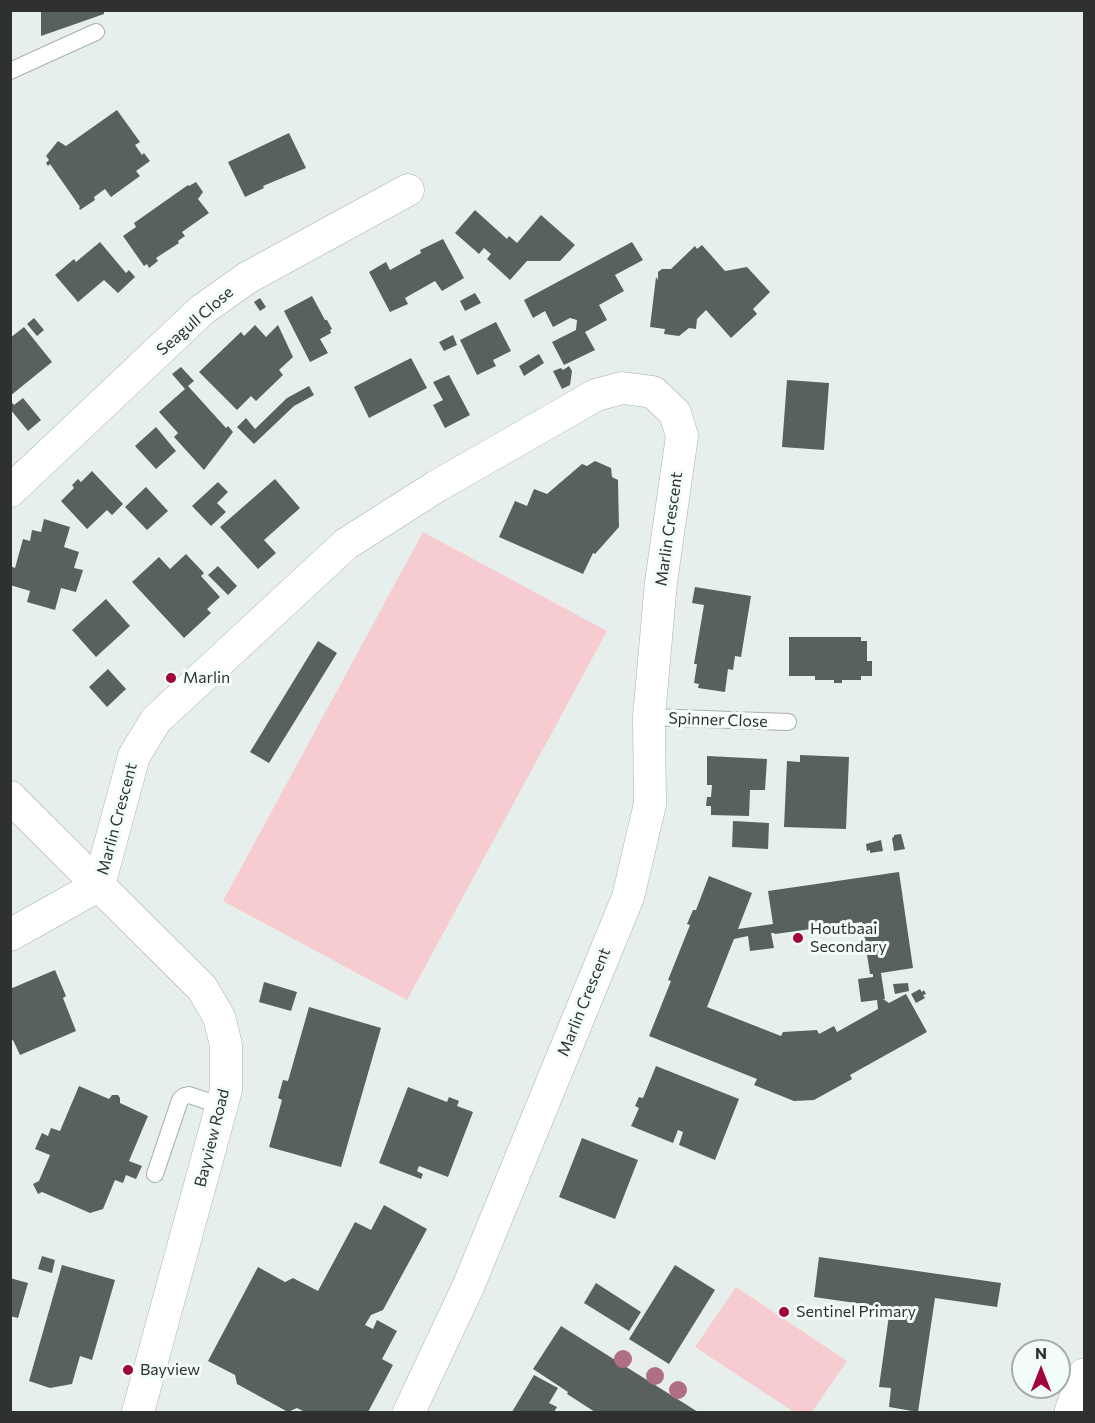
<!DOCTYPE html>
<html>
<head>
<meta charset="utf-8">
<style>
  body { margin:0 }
  #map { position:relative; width:1095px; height:1423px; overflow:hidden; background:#e6efeb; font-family:Commissioner,sans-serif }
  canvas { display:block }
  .frame { position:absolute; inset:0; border:12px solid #2e3130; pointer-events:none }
  .north { position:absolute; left:1011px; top:1339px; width:60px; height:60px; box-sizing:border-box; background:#f3fdf8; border:2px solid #a4aba8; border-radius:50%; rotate:0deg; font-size:16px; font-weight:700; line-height:24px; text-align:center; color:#2e3130 }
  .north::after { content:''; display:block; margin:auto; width:21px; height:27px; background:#a2053b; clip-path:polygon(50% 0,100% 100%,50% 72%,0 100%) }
</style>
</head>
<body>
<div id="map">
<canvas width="1095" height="1423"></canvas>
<div class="frame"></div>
<div class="north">N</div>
</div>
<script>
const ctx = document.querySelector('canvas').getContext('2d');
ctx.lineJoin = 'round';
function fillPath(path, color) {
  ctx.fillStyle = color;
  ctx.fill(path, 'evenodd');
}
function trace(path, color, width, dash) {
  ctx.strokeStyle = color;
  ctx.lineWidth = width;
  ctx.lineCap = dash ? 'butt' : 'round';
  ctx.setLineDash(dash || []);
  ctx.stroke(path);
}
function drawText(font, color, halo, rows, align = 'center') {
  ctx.font = font + ' Commissioner,sans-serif';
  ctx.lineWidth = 6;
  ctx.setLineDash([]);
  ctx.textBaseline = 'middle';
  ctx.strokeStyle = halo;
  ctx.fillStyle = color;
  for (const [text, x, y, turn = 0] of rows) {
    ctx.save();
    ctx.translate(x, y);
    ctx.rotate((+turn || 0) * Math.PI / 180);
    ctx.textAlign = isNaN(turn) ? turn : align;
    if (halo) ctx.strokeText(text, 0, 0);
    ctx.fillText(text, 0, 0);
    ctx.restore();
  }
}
fillPath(new Path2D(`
  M 423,532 L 607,631 L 407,1000 L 223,901 Z
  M 736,1287 L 847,1361 L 812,1412 L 794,1412 L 695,1347 Z`), '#f7ccd0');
fillPath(new Path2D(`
  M 41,10 L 104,10 L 104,14 L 41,36 Z
  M 117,110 L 140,142 L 135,145 L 142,155 L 144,153 L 150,161 L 136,171 L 140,176 L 111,197 L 105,189 L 94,197 L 95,200 L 80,210 L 79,208 L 80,207 L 50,164 L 48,166 L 46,163 L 49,160 L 46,156 L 58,141 L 66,146 Z
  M 289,133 L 306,168 L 263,186 L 264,188 L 245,197 L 228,162 Z
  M 196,182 L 203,192 L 198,199 L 209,213 L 182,232 L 185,236 L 178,241 L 179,243 L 156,258 L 158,261 L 149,268 L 147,264 L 144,266 L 123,236 L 136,227 L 134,223 L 188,185 L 189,186 Z
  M 475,210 L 507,239 L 509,236 L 517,243 L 541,215 L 575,245 L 560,261 L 527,261 L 510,280 L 487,259 L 491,254 L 484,248 L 479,254 L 455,233 Z
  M 443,239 L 464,278 L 442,291 L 435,281 L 405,298 L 408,304 L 390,312 L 369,272 L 386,262 L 390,270 L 421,253 L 420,250 Z
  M 100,242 L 126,273 L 129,270 L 135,277 L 118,293 L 104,280 L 78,302 L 55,275 L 74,259 L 76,262 Z
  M 632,242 L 643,260 L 615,275 L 624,291 L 599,305 L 607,320 L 585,332 L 595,350 L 564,365 L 552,342 L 576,330 L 577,320 L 570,318 L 553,327 L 545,311 L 533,318 L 524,300 Z
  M 702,245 L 725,271 L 747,267 L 770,292 L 753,309 L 757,314 L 731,338 L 706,310 L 697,319 L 696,329 L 689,328 L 679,336 L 664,334 L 665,329 L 650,327 L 656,277 L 658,280 L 658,272 L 662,269 L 671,269 L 695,246 L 697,249 Z
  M 475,293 L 481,303 L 465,311 L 460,301 Z
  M 312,296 L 325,320 L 327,320 L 332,329 L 330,330 L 331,333 L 320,339 L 328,353 L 310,362 L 284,311 Z
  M 260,298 L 266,307 L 260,311 L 254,302 Z
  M 34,318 L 44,330 L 37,336 L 27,324 Z
  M 496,322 L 511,351 L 493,360 L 496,366 L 477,375 L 460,340 Z
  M 255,325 L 266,337 L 278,325 L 293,357 L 279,370 L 283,375 L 256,401 L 251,396 L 237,410 L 199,372 L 241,332 L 244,336 Z
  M 24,327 L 52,362 L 10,396 L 10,338 Z
  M 453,335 L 457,345 L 444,351 L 439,342 Z
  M 539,354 L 544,363 L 524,376 L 519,366 Z
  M 411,358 L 427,388 L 369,418 L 354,387 Z
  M 569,366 L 572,371 L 570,385 L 562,389 L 553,371 L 561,368 L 563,370 Z
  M 181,367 L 194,381 L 188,386 L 226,428 L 228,426 L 233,432 L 204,470 L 174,437 L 178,433 L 159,412 L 185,389 L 172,374 Z
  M 449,375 L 470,415 L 445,428 L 433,405 L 443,400 L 433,382 Z
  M 787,380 L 829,383 L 824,450 L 782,447 Z
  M 309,386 L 314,395 L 294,406 L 254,444 L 237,427 L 246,418 L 255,429 L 287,398 Z
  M 23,398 L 41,420 L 28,431 L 10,409 L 10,405 L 13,403 L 14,405 Z
  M 156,427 L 176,451 L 156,469 L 135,446 Z
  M 595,461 L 611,468 L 612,477 L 618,480 L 619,527 L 595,554 L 593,553 L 583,574 L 499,537 L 515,501 L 527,506 L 534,489 L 547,494 L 582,464 L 587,466 Z
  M 92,471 L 123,504 L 112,515 L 107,510 L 87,529 L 61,501 L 74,488 L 72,485 L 78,479 L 81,482 Z
  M 275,479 L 300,508 L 264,540 L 276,553 L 258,569 L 220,527 Z
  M 218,482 L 228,492 L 217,503 L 226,512 L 211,526 L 192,506 Z
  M 146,487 L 168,511 L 147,530 L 125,507 Z
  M 44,519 L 70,527 L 64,547 L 79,552 L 74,568 L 83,570 L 76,592 L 61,588 L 55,610 L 27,602 L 30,591 L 10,585 L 10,566 L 15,568 L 23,539 L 30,541 L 32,530 L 41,532 Z
  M 186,554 L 204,573 L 201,576 L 220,597 L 207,609 L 211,613 L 184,638 L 132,582 L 159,557 L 170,569 Z
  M 218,566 L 237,586 L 228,595 L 208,575 Z
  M 695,587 L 751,596 L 741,657 L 735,656 L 733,670 L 728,669 L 725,692 L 698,688 L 699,684 L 694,683 L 697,664 L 694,664 L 704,605 L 692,603 Z
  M 106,599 L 130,626 L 96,657 L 72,630 Z
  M 789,637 L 861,637 L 861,641 L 867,641 L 867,661 L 872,661 L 872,676 L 861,676 L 861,680 L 842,680 L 842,683 L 834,683 L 834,680 L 815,680 L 815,676 L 789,676 Z
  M 318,641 L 337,653 L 269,763 L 250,752 Z
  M 108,669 L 126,689 L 107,707 L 89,687 Z
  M 800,755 L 849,757 L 846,829 L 784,827 L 787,761 L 800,762 Z
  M 707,756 L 767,759 L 765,790 L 750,790 L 749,816 L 711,815 L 711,806 L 706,806 L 707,797 L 711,797 L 712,785 L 707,785 Z
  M 733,821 L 769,823 L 768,849 L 732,847 Z
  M 901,834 L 905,849 L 894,851 L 892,838 L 894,837 L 894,835 Z
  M 881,840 L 883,851 L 870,853 L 870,850 L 867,851 L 866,844 Z
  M 899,872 L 913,968 L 881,973 L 885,999 L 883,999 L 889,1003 L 906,994 L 927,1032 L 850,1075 L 852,1079 L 814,1100 L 794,1101 L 754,1085 L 757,1079 L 649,1036 L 671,981 L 668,980 L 690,925 L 687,924 L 693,910 L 696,910 L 709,876 L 752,893 L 738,929 L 773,924 L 768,891 ZM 862,922 L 870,974 L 873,974 L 873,977 L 858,979 L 861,1002 L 877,1000 L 878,1009 L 837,1032 L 834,1026 L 819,1034 L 817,1030 L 783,1032 L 781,1036 L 707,1007 L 734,939 L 748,936 L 750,951 L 774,948 L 771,933 L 774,933 L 775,934 Z
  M 55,970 L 66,996 L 63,998 L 76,1031 L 20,1055 L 13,1040 L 10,1041 L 10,989 Z
  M 264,982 L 297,992 L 291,1011 L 259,1002 Z
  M 908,983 L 909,991 L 895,994 L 893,984 Z
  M 920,989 L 922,992 L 924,990 L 926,994 L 923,995 L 925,998 L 916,1003 L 911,994 Z
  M 309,1007 L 381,1028 L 341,1167 L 269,1147 L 282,1100 L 278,1098 L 283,1080 L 288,1081 Z
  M 656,1066 L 739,1099 L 715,1160 L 679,1145 L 683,1132 L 678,1130 L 673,1143 L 631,1126 L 639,1108 L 635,1106 L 639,1097 L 643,1098 Z
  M 79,1086 L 109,1099 L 112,1095 L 118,1095 L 120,1098 L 120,1103 L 148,1116 L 129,1161 L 142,1166 L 136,1179 L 126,1175 L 123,1183 L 115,1180 L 103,1209 L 90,1213 L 42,1192 L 38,1194 L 33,1184 L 39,1181 L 50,1155 L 35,1149 L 42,1133 L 48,1136 L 51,1128 L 60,1131 Z
  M 408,1087 L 447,1102 L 449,1097 L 459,1101 L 457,1106 L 473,1112 L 448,1177 L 419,1166 L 417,1171 L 423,1174 L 421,1179 L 379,1163 Z
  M 582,1138 L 638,1160 L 615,1219 L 559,1197 Z
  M 384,1205 L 427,1229 L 383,1310 L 371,1315 L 365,1325 L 373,1329 L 377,1320 L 397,1331 L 382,1359 L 393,1365 L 368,1412 L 305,1412 L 297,1408 L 288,1412 L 237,1384 L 235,1375 L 208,1361 L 258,1267 L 285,1282 L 293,1278 L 318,1291 L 355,1222 L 371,1230 Z
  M 42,1256 L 55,1260 L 52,1273 L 38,1269 Z
  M 819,1257 L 1001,1283 L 997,1307 L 935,1298 L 918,1412 L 889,1407 L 891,1388 L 879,1387 L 890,1308 L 814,1297 Z
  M 62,1265 L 115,1280 L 92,1360 L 80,1356 L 72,1384 L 50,1388 L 29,1381 Z
  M 675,1265 L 715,1290 L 669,1364 L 629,1339 Z
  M 10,1278 L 28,1283 L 18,1318 L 10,1316 Z
  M 596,1283 L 641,1312 L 629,1331 L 584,1303 Z
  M 561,1326 L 596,1348 L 698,1412 L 595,1412 L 567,1394 L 568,1392 L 533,1369 Z
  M 534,1375 L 558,1388 L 549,1403 L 557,1407 L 554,1412 L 512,1412 Z`), '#59615d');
const service = new Path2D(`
  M 10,71 L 96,32
  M 649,717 L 788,722
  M 155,1174 L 180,1100 L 184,1096 L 189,1095 L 222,1106`);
const minor = new Path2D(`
  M 10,491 L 202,310 L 247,278 L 408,190
  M 10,797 L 202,988 L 219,1017 L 226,1045 L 226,1090 L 138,1412
  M 99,885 L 134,756 L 156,720 L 346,544 L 437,486 L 596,395 L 622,388 L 653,392 L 675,413 L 682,436 L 661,582 L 649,717 L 650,804 L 628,897 L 468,1287 L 409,1412
  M 10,935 L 99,885`);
const tertiary = new Path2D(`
  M 1071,1412 L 1084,1375`);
trace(service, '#a8b0ac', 18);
trace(minor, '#a8b0ac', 33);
trace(tertiary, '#a8b0ac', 34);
trace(service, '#fff', 16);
trace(minor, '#fff', 32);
trace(tertiary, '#fff', 33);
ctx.fillStyle = '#b06e84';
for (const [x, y] of [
  [623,1359],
  [655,1376],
  [678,1390]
]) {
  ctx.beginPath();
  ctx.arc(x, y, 9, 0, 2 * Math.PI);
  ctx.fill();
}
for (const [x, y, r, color] of [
  [171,678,6,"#a2053b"],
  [798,938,6,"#a2053b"],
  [784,1312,6,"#a2053b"],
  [128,1370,6,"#a2053b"]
]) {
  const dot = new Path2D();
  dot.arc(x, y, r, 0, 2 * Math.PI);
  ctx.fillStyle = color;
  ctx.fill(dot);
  trace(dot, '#f3fdf8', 2);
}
drawText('16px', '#2e3130', '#f3fdf8', [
  ["Seagull Close",195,321,-41],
  ["Marlin Crescent",669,529,-82],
  ["Spinner Close",718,720,2],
  ["Marlin Crescent",117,819,-75],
  ["Marlin Crescent",584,1002,-68],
  ["Bayview Road",212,1138,-76]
]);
drawText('16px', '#2e3130', '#f3fdf8', [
  ["Marlin",183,678],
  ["Houtbaai",810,929],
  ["Secondary",810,947],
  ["Sentinel Primary",796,1312],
  ["Bayview",140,1370]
], 'left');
</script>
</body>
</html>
